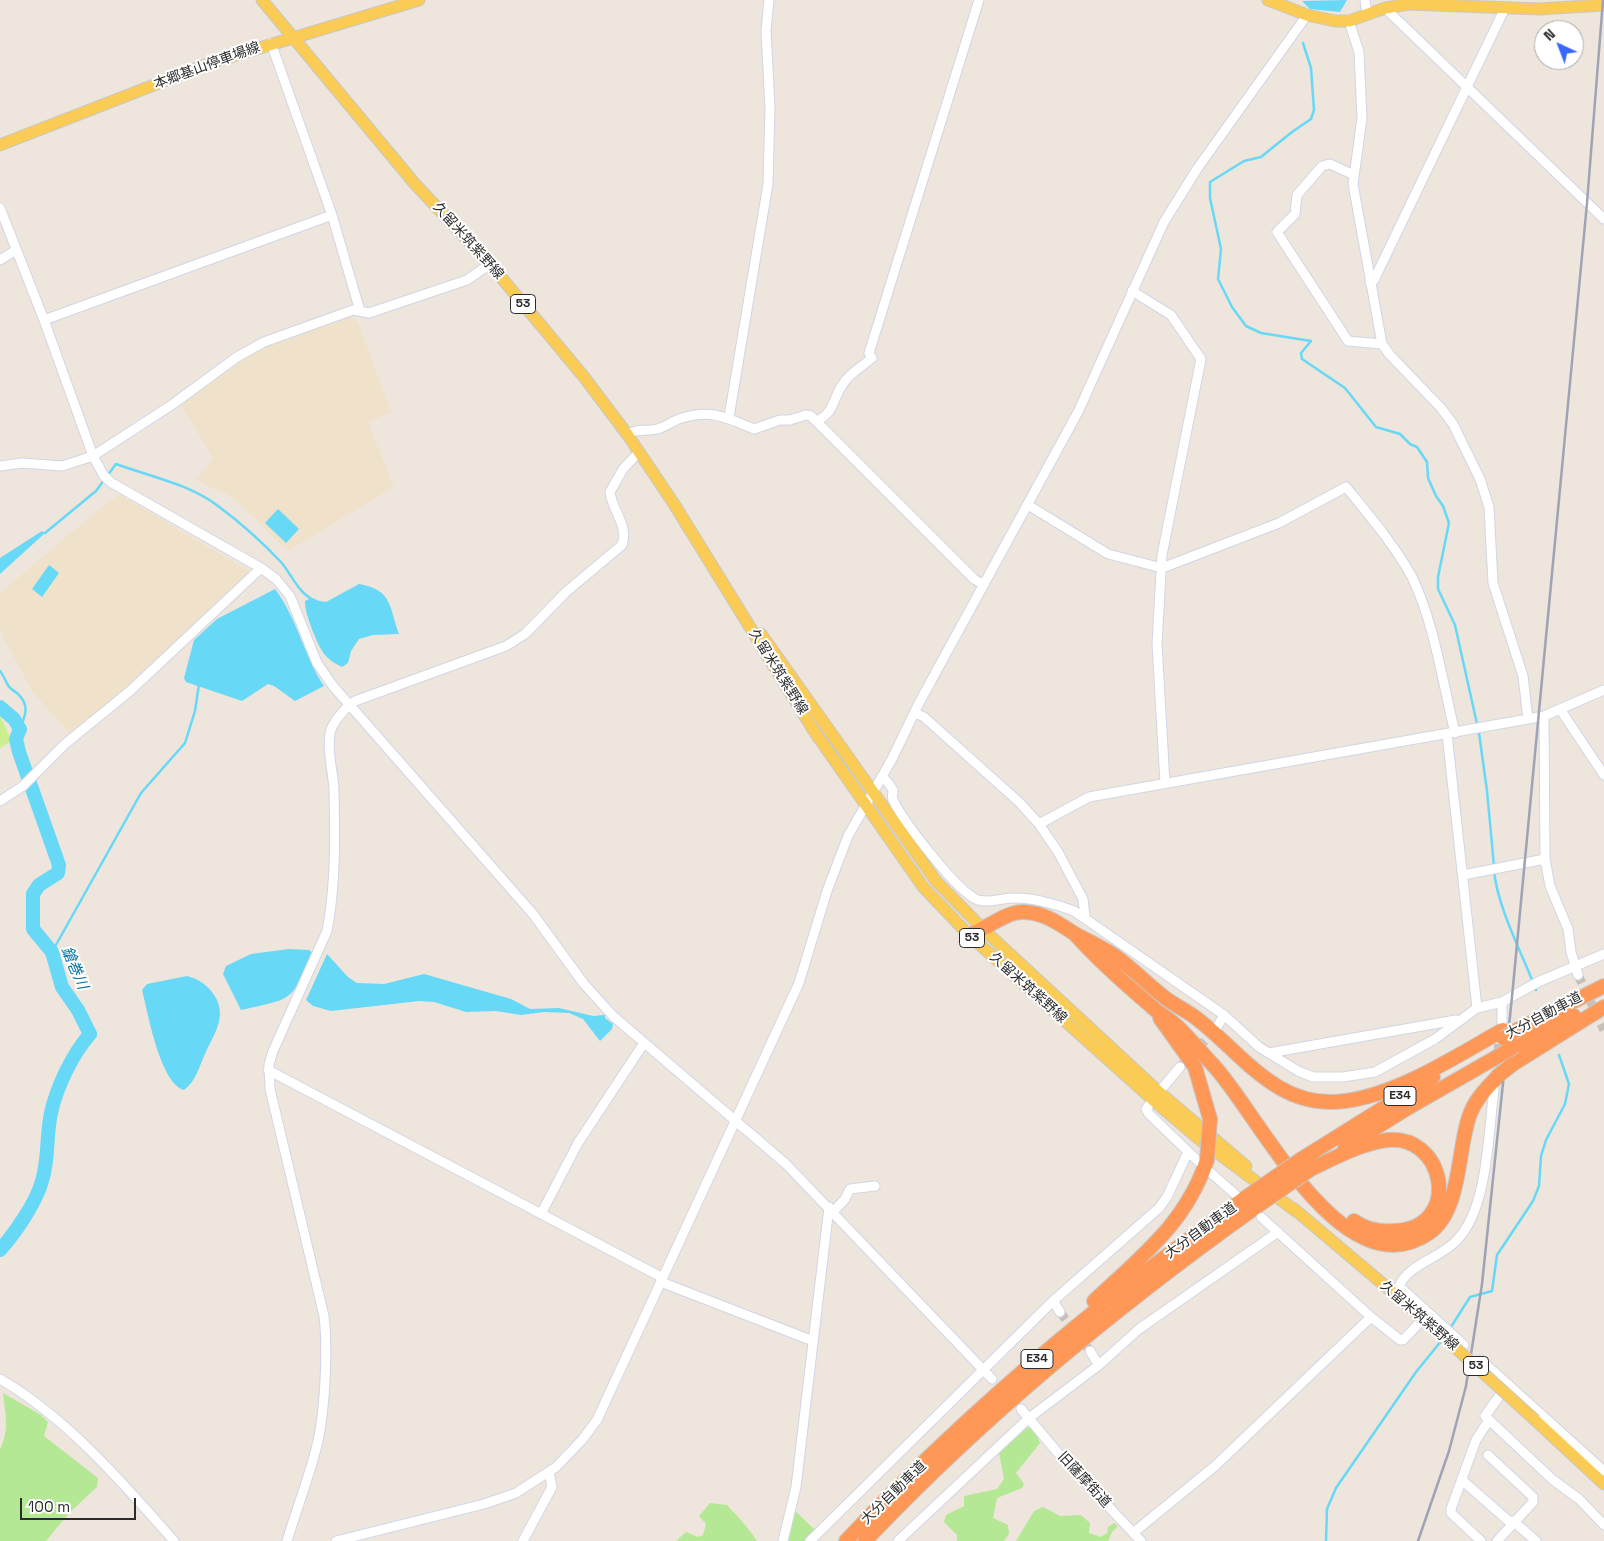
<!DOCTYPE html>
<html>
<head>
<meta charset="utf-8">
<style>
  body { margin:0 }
  #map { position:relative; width:1604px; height:1541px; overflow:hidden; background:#eee5dc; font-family:"Space Grotesk",sans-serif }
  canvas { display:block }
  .north { position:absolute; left:1534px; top:20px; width:50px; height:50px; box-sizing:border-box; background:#fff; border:1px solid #aaa; border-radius:50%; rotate:317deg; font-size:14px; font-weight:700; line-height:20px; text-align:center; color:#2b2b2b }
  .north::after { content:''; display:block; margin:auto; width:18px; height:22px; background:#3866ff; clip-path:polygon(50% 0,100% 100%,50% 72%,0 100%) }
  .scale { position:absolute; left:20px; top:1498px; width:116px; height:22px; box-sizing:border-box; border:2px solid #2b2b2b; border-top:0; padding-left:6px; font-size:15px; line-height:18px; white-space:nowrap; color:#2b2b2b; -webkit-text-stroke:4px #fff; paint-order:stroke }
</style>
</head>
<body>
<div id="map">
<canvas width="1604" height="1541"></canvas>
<div class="north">N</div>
<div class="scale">100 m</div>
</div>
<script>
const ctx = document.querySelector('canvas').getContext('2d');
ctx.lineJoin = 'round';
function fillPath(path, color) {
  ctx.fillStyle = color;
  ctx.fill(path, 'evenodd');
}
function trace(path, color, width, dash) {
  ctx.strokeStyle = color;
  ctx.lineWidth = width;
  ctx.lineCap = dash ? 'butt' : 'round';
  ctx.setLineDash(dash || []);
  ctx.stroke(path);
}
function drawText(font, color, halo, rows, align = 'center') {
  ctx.font = font + ' "Space Grotesk","Noto Sans JP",sans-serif';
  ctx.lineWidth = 4;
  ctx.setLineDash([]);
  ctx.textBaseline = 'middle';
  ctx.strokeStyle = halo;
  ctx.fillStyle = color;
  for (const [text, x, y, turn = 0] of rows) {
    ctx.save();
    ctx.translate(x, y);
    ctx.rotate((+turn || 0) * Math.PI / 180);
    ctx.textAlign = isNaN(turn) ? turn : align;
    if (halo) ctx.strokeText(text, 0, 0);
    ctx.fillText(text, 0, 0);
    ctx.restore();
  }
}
fillPath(new Path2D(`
  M 349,316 L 358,322 L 391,412 L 368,422 L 394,487 L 288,551 L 239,503 L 228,495 L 196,480 L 213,458 L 180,403 L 257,348 Z
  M 120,495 L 249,571 L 246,577 L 119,697 L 70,734 L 32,691 L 5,641 L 0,628 L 0,593 L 103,506 Z`), '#f0e2ca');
fillPath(new Path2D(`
  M 3,1393 L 41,1415 L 48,1422 L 44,1436 L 98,1478 L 97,1487 L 69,1513 L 46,1541 L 0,1541 L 0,1449 C 10,1430 5,1413 3,1393 Z
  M 1028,1427 L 1035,1431 L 1040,1443 L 1016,1473 L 1024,1484 L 1022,1488 L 997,1498 L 993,1518 L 1008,1525 L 1009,1534 L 1004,1541 L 957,1541 L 957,1535 L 944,1522 L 946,1515 L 964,1506 L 964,1496 L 997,1489 L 1004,1479 L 999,1453 Z
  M 710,1503 L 727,1505 C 738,1517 748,1527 757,1541 L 676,1541 L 686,1532 L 698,1537 L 703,1535 L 706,1524 L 699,1516 Z
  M 1043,1507 L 1060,1516 L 1081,1515 L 1090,1523 L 1089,1533 L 1101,1537 L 1107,1533 L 1108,1527 L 1114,1523 L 1118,1526 L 1112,1532 L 1108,1541 L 1016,1541 L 1034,1511 Z
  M 794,1510 L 815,1530 L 804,1541 L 786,1541 Z`), '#b5e895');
fillPath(new Path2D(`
  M 0,716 L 12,741 L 0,748 Z`), '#ccf090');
fillPath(new Path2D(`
  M 1347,0 L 1340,12 L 1310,9 L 1302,1 Z
  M 278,509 L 299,529 L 286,543 L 265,523 Z
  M 42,531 L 45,533 L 0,574 L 0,558 Z
  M 49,565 L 59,573 L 42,597 L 32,589 Z
  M 359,584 C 393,590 389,607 399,634 L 373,635 L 359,639 L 351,651 L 348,663 L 342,667 C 336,664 329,660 325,655 C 318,647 304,612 305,601 L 309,599 L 326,602 Z
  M 275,589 C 297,618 304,656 324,686 L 295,701 L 274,686 L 268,684 L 242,701 L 186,682 L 184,678 L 194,640 L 217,619 Z
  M 289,949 L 309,950 L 313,953 C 290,1003 294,998 241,1010 L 223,974 L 226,966 L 251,954 Z
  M 327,954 L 348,977 L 357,983 L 384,984 L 424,974 L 511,999 L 530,1009 L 559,1008 L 593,1016 L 605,1015 L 605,1018 L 613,1024 L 612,1029 L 600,1041 L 583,1019 L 569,1013 L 544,1012 L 521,1015 L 496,1011 L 466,1012 L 434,1002 L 419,1001 L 331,1011 L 313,1006 L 306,1000 Z
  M 187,976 C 204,980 220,995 220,1014 C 220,1027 210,1042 205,1054 C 199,1067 196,1081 184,1090 C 160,1083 148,1013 142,990 L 147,984 Z`), '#68d8f7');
trace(new Path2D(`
  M 1303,43 L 1311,68 L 1314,110 L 1311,119 L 1292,132 L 1261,157 L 1244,161 L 1210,182 L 1210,198 L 1221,249 L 1218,279 L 1232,307 L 1246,326 L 1261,333 L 1311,341 L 1301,353 L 1302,359 L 1345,388 L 1376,427 L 1400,434 L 1410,444 L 1417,447 L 1427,462 L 1428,478 L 1436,496 L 1443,506 L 1449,523 L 1438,577 L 1438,589 L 1455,625 L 1479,733 L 1487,791 L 1494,866
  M 45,533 L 96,491 L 116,464 C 149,476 189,484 218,506 C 241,523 262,542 281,562 C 292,575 299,595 316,601
  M 0,671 C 4,676 5,680 8,685 C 9,688 14,691 17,693 C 30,705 26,714 20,729
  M 1494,871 C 1498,909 1522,953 1536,990
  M 52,952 L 141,793 L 185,743 L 195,711 L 199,684
  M 1449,1330 L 1470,1297 L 1492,1291 L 1497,1255 L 1533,1201 L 1539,1186 L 1541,1156 L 1546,1140 L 1565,1104 L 1569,1084 L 1559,1055
  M 1326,1541 L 1327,1509 L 1336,1488 L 1416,1372 L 1442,1340`), '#68d8f7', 2.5);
trace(new Path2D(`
  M 0,707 L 14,719 L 20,729 L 16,739 L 19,752 L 59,865 L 58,873 L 39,885 L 33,894 L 33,929 L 52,952 L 62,987 L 78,1010 L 90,1034 C 72,1055 57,1086 51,1113 C 46,1136 49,1159 42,1181 C 36,1203 15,1233 0,1250`), '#68d8f7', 14);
trace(new Path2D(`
  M 1578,975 L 1604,1030
  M 1180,1067 L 1216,1029
  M 1495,1080 L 1500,1033
  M 1060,1312 L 1090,1351`), '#c7c0b9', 9, [9, 4.5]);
const minor = new Path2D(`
  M 1365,0 L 1367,14
  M 1385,8 L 1604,219
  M 1349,21 L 1359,52 L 1362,118 L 1353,184 L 1382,344 L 1390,355 L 1441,408 L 1453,424 L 1480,479 L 1489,507 L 1493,583 L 1523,676 L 1528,719
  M 271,43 L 332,215 L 360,311
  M 1352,174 L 1330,164 L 1322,166 L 1297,195 L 1295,214 L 1277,232 L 1348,341 L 1382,344
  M 0,208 L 44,320 L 93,456 L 104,476 L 112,483 L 261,568 L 276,579 L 290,596 L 317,663 L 333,686 L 533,914 L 584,984 L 613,1016 L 786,1164 L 992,1379
  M 0,260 L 16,250
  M 1370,283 L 1374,280 L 1505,8
  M 1132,291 L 1171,315 L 1201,359 L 1162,555 L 1157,644 L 1165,783
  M 44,320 L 332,215
  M 729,417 L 768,184 L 770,108 L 766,30 L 769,0
  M 817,421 C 836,411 832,399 843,384 C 849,373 863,366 872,358 L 869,353 L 979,0
  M 627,434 C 638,428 646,432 657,429 C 666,427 674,420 682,418 C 713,409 727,418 754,429 L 780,420 L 790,420 L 806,415 L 811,416 L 974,579 L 984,585
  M 0,466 L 22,463 L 62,466 L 93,456 L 173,404 L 237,357 L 264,342 L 353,310 L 369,313 L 467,280 L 490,264
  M 1028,505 L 1108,554 L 1162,568 L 1279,523 L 1346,487 C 1368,514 1396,547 1412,577 C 1434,622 1443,684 1455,733
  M 1560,709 L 1604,775
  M 915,713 L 924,717 L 1019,802 L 1039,824 L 1058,852 L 1083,899 L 1085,917
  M 1544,716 L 1545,859 L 1550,886 L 1568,929 L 1571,952 L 1578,975
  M 1447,734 L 1477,1008
  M 882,776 C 885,780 892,786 893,791 C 893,796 891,798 894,802 C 904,822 958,893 978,900 C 990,904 1003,897 1015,898 C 1036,898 1055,904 1074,911 L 1224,1015 L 1259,1047 L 1298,1071 L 1313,1077 L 1343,1077 L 1375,1072 L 1435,1039 L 1477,1008 L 1502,1002 L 1538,982 L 1604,954
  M 0,801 L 23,786 L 65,744 L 130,691 L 261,568
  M 1039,824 L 1089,797 L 1528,719 L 1544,716 L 1604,690
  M 1463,875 L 1545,859
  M 1502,1002 L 1502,1022
  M 1216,1029 L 1224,1015
  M 1269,1053 L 1456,1020
  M 268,1070 L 663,1278
  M 1159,1092 L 1180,1067
  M 1153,1100 L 1146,1109 L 1149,1114 L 1199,1162
  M 1210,1172 L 1236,1195
  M 834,1211 L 845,1199 L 850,1189 L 875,1186
  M 541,1214 L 578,1143 L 644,1043
  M 1261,1217 L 1371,1317 L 1400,1340 L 1403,1340 L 1427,1315
  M 661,1282 L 813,1341
  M 1053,1301 L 1060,1312
  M 1464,1345 L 1399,1286 C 1409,1264 1440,1258 1456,1241 C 1488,1210 1488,1134 1494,1090
  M 1090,1351 L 1099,1365
  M 1481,1360 L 1604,1471
  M 0,1379 C 66,1417 124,1484 174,1541
  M 1508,1384 L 1485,1416 L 1553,1480 L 1579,1499 L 1604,1525
  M 1021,1409 L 1058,1453 L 1141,1541
  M 1488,1455 L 1533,1497 L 1533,1502 L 1497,1541
  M 1463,1481 L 1512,1524
  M 1513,1521 L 1536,1541
  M 1133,1533 L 1215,1466 L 1371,1317
  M 287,1541 C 296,1511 308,1480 316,1449 C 325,1416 328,1350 324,1316 L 270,1089 L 269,1064 L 273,1051 L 327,931 C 336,885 335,835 334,789 C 333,771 325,744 332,727 C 337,718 346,707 355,701 L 506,646 L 525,634 L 566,592 L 622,545 C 629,525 612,511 610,492 L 623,469 L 639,452
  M 336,1541 L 484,1504 L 516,1493 L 556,1467 L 582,1440 L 597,1420 L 799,983 L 827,891 L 848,836 L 892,759 L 919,703 L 1078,412 L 1164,222 L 1197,169 L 1307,15
  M 523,1541 L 552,1487 L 549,1472
  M 783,1541 L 796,1487 L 829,1207
  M 810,1541 L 1053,1301 L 1159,1208 L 1167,1197 L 1188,1152
  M 898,1541 L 1029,1418 L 1099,1365 L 1139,1329 L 1278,1232
  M 1481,1541 L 1451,1513 L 1451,1509 L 1476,1440 L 1489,1420`);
const major = new Path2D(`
  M 262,0 L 415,184 L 490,264 L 584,377 L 627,434 L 674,504 L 814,731 L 924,888 L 969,935 L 1153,1100 L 1199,1139 L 1297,1212
  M 1268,0 L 1307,15 L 1335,21 L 1349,21 L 1385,8 L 1409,4 L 1539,9 L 1604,5
  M 0,145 L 213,62 L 419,0
  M 761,634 L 936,881 L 984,930 L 1159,1092 L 1246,1166
  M 1293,1208 L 1416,1312
  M 1535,1420 L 1604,1484`);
const highway = new Path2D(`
  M 1074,933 C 1098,960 1124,983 1151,1006 C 1159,1014 1170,1019 1178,1027 C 1190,1039 1202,1053 1214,1066 C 1258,1113 1343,1292 1429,1233 C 1462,1210 1457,1148 1470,1114 C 1476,1098 1488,1087 1499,1075
  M 969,935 C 986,929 1007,911 1024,912 C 1045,913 1058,923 1075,934 C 1088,941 1102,947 1115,956 C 1132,968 1147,984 1164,997 C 1173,1004 1183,1009 1192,1015 C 1240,1049 1275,1111 1345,1101 C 1399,1094 1456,1056 1503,1030
  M 1160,1018 L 1195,1067 L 1210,1119
  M 1517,1030 L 1604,986
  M 1515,1046 L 1574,1016
  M 1513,1064 L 1604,1007
  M 1345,1147 L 1406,1109 L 1502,1054
  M 1300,1160 L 1433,1077
  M 1311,1169 C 1334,1158 1356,1146 1382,1141 C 1445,1128 1465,1229 1394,1231 C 1380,1232 1366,1230 1354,1221
  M 1094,1301 C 1141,1257 1186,1223 1207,1160
  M 846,1541 C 923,1459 1007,1382 1094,1312 C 1143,1272 1195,1235 1245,1198
  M 865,1541 C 983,1416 1116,1307 1256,1207`);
trace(minor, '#d1d6e5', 11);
trace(major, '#c8c8c8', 13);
trace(highway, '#c8c8c8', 16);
trace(minor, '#fff', 9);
trace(major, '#facb55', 11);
trace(highway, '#ff9756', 14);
trace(new Path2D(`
  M 1418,1541 L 1449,1451 L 1466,1386 L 1482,1284 L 1512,997 L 1587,203 L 1603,0`), '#9ea3b6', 2.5);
const majorBridge = new Path2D(`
  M 1416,1312 L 1535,1420`);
const highwayBridge = new Path2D(`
  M 1503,1038 L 1517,1030
  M 1502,1054 L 1515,1046
  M 1499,1075 L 1513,1064
  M 1207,1160 L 1210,1119
  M 1245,1198 L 1300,1160
  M 1256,1207 L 1311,1169`);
trace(majorBridge, '#c8c8c8', 13, []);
trace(highwayBridge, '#c8c8c8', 16, []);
trace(majorBridge, '#facb55', 11);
trace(highwayBridge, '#ff9756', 14);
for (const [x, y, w] of [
  [523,304,25],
  [972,938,25],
  [1400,1096,32],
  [1037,1359,32],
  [1476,1366,25]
]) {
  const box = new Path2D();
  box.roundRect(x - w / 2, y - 9.5, w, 19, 4);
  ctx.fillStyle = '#fff';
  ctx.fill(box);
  trace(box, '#2b2b2b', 1);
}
drawText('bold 12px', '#2b2b2b', null, [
  ["53",523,304],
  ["53",972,938],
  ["E34",1400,1096],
  ["E34",1037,1359],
  ["53",1476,1366]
]);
drawText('14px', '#2b2b2b', '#fff', [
  ["本郷基山停車場線",207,66,-20],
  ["久留米筑紫野線",468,241,48],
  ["久留米筑紫野線",778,672,58],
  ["久留米筑紫野線",1028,988,42],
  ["大分自動車道",1544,1016,-28],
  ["大分自動車道",1201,1231,-36],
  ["久留米筑紫野線",1419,1316,41],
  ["旧薩摩街道",1084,1480,47],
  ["大分自動車道",894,1493,-44]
]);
drawText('italic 15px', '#0476a5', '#fff', [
  ["鎗巻川",74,968,67]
]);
</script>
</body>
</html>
